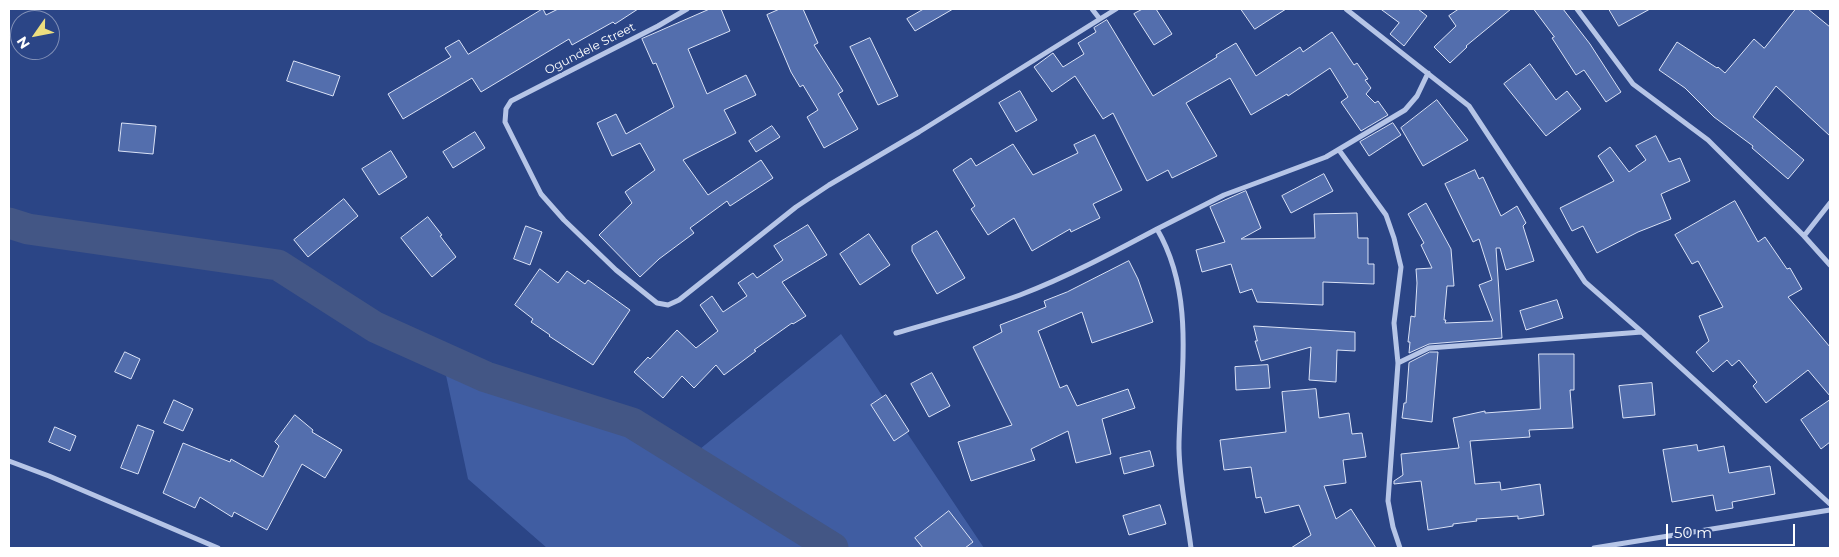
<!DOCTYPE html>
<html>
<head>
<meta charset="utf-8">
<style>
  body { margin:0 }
  #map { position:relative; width:1839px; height:557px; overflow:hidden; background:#2b4586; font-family:Montserrat,sans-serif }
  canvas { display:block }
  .frame { position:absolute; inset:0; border:10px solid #fff; pointer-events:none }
  .north { position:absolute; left:10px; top:10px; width:50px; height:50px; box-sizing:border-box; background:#2b4586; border:1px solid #808fb6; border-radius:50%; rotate:237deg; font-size:14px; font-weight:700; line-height:20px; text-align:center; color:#fff }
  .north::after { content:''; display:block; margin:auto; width:18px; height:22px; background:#edde7f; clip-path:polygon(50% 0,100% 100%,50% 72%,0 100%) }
  .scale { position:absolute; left:1666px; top:524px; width:129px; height:22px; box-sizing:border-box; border:2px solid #fff; border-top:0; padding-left:6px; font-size:15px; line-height:18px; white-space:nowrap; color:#fff; -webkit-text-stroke:4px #2b4586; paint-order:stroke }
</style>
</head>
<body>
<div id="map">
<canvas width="1839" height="557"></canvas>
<div class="frame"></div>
<div class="north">N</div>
<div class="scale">50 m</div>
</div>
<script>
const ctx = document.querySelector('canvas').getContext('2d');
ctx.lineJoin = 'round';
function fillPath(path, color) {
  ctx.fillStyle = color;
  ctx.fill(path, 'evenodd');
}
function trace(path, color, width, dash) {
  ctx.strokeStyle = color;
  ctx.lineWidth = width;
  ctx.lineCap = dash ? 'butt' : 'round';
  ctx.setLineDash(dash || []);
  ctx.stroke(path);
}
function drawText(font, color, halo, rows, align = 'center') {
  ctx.font = font + ' Montserrat,sans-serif';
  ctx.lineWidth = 4;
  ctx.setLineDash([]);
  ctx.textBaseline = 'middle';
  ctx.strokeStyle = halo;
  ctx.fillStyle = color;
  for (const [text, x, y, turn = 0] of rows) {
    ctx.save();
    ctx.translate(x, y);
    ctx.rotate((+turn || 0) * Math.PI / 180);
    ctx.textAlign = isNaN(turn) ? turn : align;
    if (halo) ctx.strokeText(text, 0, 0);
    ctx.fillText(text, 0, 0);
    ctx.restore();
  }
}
fillPath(new Path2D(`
  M 841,334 L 984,548 L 547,548 L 468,479 L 440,347 L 689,458 Z`), '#405da2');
trace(new Path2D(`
  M 9,223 L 28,229 L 278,265 L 375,327 L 486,377 L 632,423 L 833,548`), '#435685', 31);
const building = new Path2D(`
  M 543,9 L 546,15 L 558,9 L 638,9 L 615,24 L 613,22 L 572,45 L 569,39 L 481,92 L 472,78 L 403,119 L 388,94 L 451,57 L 445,48 L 459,40 L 468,54 Z
  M 710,9 L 721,9 L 730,31 L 688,49 L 707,94 L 746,75 L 756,95 L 724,110 L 736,133 L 683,160 L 708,195 L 761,160 L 773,178 L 730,206 L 727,201 L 690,228 L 694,233 L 659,259 L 640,277 L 599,235 L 632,203 L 625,192 L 655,170 L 640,143 L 612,156 L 597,123 L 616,114 L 626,134 L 674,107 L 656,63 L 653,64 L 642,39 Z
  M 780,9 L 803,9 L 818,43 L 814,45 L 843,91 L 838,94 L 858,129 L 824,148 L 807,117 L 818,110 L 803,85 L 800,87 L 791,72 L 767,15 Z
  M 924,9 L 953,9 L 915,31 L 907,19 Z
  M 1143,9 L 1156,9 L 1172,34 L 1154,45 L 1134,14 Z
  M 1241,9 L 1286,9 L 1255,29 Z
  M 1381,9 L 1418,9 L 1427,16 L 1404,46 L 1390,34 L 1399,23 Z
  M 1459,9 L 1511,9 L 1466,46 L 1467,47 L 1450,63 L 1434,47 L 1456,26 L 1449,16 Z
  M 1534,9 L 1563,9 L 1590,44 L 1621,92 L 1606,102 L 1584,70 L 1576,75 L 1552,38 L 1554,37 Z
  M 1609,9 L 1650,9 L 1619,26 Z
  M 1796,9 L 1808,9 L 1830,27 L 1830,136 L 1776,86 L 1753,117 L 1804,160 L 1788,179 L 1752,148 L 1753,146 L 1714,117 L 1685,88 L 1659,70 L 1677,42 L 1717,68 L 1718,67 L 1725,73 L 1754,39 L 1764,48 Z
  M 1107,20 L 1153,96 L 1217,57 L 1216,55 L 1236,43 L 1256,76 L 1300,47 L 1303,52 L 1332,32 L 1354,65 L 1357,63 L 1368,79 L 1365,80 L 1371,88 L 1366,94 L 1375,103 L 1378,101 L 1388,115 L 1361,131 L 1341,102 L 1348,97 L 1330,68 L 1288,96 L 1287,94 L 1251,115 L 1230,78 L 1186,103 L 1217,156 L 1172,178 L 1168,170 L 1147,181 L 1113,113 L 1103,119 L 1075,76 L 1052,92 L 1034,67 L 1053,53 L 1063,67 L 1084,54 L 1078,43 L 1096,32 L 1094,28 Z
  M 870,38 L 898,96 L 878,105 L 850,47 Z
  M 294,61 L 340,76 L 333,96 L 287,81 Z
  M 1530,64 L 1556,100 L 1567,91 L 1581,109 L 1546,136 L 1504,84 Z
  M 1020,91 L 1037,120 L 1016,132 L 999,103 Z
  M 1437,100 L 1468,140 L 1423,166 L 1401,128 Z
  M 122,123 L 156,126 L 153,154 L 119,151 Z
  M 1393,123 L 1401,135 L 1369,156 L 1360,142 Z
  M 772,126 L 780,137 L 756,152 L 749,141 Z
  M 475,132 L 485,148 L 453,168 L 443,152 Z
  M 1095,135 L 1122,190 L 1093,204 L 1100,218 L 1071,232 L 1070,229 L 1032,251 L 1014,218 L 988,235 L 971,209 L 975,206 L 953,170 L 971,158 L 976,166 L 1013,144 L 1033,175 L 1078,153 L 1074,145 Z
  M 1656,136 L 1669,162 L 1680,158 L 1690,181 L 1661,194 L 1671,219 L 1638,232 L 1597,253 L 1583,226 L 1572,231 L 1560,208 L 1614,181 L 1598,156 L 1610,147 L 1629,172 L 1646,160 L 1636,146 Z
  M 391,151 L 407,177 L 379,195 L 362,169 Z
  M 1475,170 L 1479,179 L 1483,177 L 1501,216 L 1517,206 L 1526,223 L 1523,226 L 1534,261 L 1506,270 L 1500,248 L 1496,248 L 1502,338 L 1429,344 L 1409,353 L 1410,342 L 1408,342 L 1411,316 L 1415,317 L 1417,283 L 1416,269 L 1432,268 L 1421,245 L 1424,243 L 1408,214 L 1426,203 L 1451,249 L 1454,286 L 1447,286 L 1444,320 L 1446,320 L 1445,323 L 1493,321 L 1479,285 L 1492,280 L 1479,239 L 1473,242 L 1445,184 Z
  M 1324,174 L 1333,191 L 1291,213 L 1282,196 Z
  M 1246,191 L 1261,228 L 1241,239 L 1315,238 L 1314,214 L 1357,213 L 1358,238 L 1368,238 L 1368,264 L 1374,264 L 1374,284 L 1323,282 L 1323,305 L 1257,302 L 1252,289 L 1240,293 L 1231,264 L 1202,272 L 1196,250 L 1225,242 L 1210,207 Z
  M 344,199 L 358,216 L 308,257 L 294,240 Z
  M 1735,201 L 1758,242 L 1765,237 L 1787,269 L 1790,268 L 1802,289 L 1788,297 L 1830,347 L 1830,396 L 1808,370 L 1766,403 L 1753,386 L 1757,382 L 1739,360 L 1732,366 L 1727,360 L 1713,372 L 1696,352 L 1709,341 L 1699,316 L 1723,307 L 1698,261 L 1692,264 L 1675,235 Z
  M 428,217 L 442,235 L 440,236 L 456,257 L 432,277 L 401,238 Z
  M 808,225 L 827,255 L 782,282 L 806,316 L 793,324 L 792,323 L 754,350 L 756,351 L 724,375 L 716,365 L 694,388 L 682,376 L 663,398 L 634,372 L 648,357 L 650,359 L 677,330 L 696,348 L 718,331 L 700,305 L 712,296 L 723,312 L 747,296 L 738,283 L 753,273 L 757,278 L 783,260 L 774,246 Z
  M 526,226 L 542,232 L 530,265 L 514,259 Z
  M 937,231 L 965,278 L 937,294 L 912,251 L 912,246 Z
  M 869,234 L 890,265 L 860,285 L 840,254 Z
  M 1129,261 L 1138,279 L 1153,322 L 1092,343 L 1082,312 L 1038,331 L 1060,388 L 1067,385 L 1077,406 L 1128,389 L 1135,408 L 1102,419 L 1111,454 L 1076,463 L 1068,431 L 1031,449 L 1035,460 L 971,481 L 958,442 L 1012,425 L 973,347 L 1002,332 L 1000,325 L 1046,307 L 1044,301 L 1067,292 Z
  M 540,269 L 558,283 L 567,271 L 585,284 L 588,280 L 630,310 L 593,365 L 549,336 L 550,335 L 531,322 L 533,319 L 515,305 Z
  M 1557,300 L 1563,318 L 1526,330 L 1520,311 Z
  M 1254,326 L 1355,332 L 1355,351 L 1337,350 L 1336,382 L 1309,380 L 1311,347 L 1261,361 L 1255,341 L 1257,341 Z
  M 125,352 L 140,359 L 131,379 L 115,372 Z
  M 1430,352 L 1438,352 L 1432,422 L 1402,418 L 1404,403 L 1406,403 L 1409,363 Z
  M 1539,354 L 1574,354 L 1574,390 L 1570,390 L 1573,428 L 1529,430 L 1530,437 L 1470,441 L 1475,484 L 1500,482 L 1501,490 L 1540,484 L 1544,515 L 1518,519 L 1518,516 L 1476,519 L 1477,521 L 1453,524 L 1453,526 L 1428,530 L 1421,481 L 1394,484 L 1394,481 L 1403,475 L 1401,454 L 1459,448 L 1453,418 L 1485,411 L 1485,413 L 1540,409 Z
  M 1268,365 L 1270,388 L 1236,390 L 1235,367 Z
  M 932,373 L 950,406 L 929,417 L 911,384 Z
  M 1652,383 L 1655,415 L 1623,418 L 1619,386 Z
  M 1316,389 L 1319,418 L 1349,413 L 1352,434 L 1362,433 L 1366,457 L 1343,460 L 1346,483 L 1324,486 L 1336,519 L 1351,509 L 1376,548 L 1291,548 L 1311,535 L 1299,505 L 1265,513 L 1261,497 L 1256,498 L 1251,467 L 1224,470 L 1220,440 L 1286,432 L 1282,392 Z
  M 886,395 L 909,431 L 894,441 L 871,405 Z
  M 174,400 L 193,409 L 183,431 L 164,423 Z
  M 1830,400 L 1830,442 L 1821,449 L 1801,420 Z
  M 295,415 L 313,430 L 312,432 L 342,450 L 325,478 L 302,464 L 267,530 L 234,512 L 232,517 L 200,497 L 195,508 L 163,493 L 183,443 L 230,462 L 231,459 L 263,477 L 279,446 L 275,442 Z
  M 138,425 L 154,431 L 138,474 L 121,468 Z
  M 55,427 L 76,436 L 70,451 L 49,442 Z
  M 1697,445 L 1698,451 L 1724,446 L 1729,473 L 1770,466 L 1775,494 L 1732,502 L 1733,508 L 1716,511 L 1713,495 L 1672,502 L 1663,450 Z
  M 1150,451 L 1154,466 L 1124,474 L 1120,458 Z
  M 1160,505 L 1166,524 L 1129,535 L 1123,516 Z
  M 949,511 L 973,542 L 965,548 L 923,548 L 915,538 Z`);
fillPath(building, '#536ead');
trace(building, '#dae2f6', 1);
trace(new Path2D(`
  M 687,9 L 658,26 L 511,101 L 506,109 L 505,122 L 541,194 L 564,220 L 616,270 L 657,303 L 668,305 L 679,300 L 796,207 L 829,185 L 919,132 L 1116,9
  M 1092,9 L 1099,18
  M 1346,9 L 1469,106 L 1585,282 L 1642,332 L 1830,504
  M 1577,9 L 1633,84 L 1708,140 L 1804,236 L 1830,265
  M 1339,150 L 1386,215 L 1394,238 L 1401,267 L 1394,323 L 1398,363 L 1388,501 L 1393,527 L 1400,548
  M 1804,236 L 1830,203
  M 896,333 C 937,321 979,310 1020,295 C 1067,277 1112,253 1157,229
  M 1398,363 L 1429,348 L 1642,332
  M 9,461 L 49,476 L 218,548
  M 1191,548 C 1187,516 1178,474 1179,442 C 1181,370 1195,294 1157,229 L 1224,195 L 1326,157 L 1405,110 L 1417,96 L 1428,73
  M 1594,548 L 1830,510`), '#b6c5e7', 5);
drawText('12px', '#fff', '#2b4586', [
  ["Ogundele Street",590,49,-27]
]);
</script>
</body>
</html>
